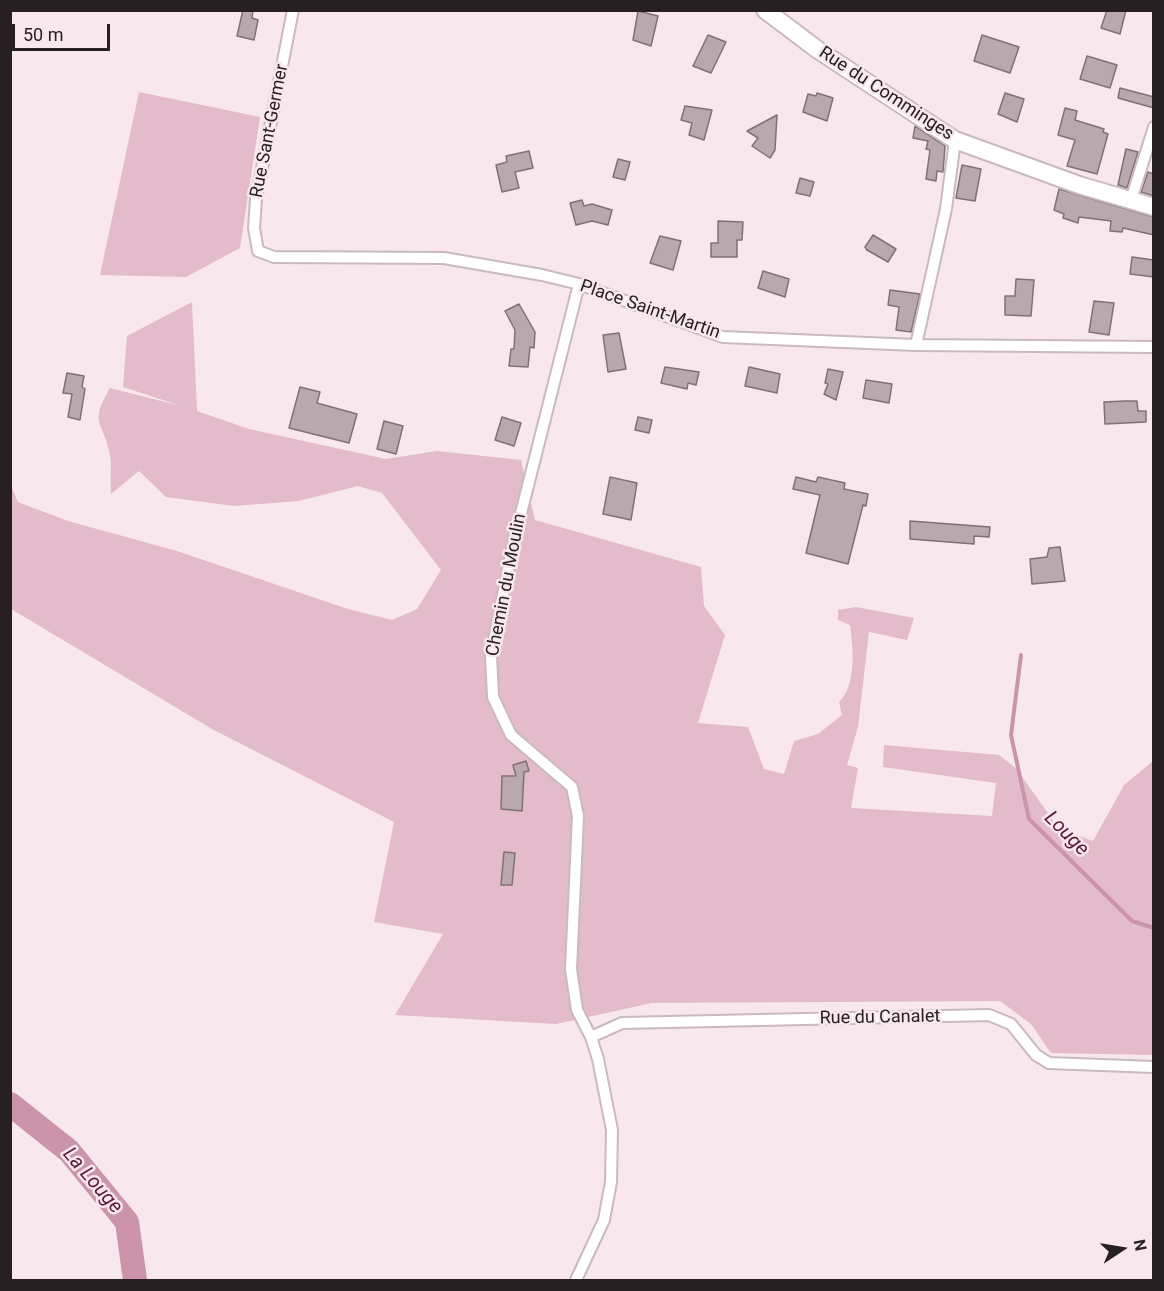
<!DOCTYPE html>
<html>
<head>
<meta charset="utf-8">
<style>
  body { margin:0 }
  #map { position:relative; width:1164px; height:1291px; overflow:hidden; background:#f9e7ee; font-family:Roboto,sans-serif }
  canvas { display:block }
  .frame { position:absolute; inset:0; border:12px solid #262023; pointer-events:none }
  .north { position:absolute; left:1092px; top:1219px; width:60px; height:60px; -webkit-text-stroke:4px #f9e7ee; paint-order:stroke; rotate:78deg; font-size:16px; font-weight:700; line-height:24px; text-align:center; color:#262023 }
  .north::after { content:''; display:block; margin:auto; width:21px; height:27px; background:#262023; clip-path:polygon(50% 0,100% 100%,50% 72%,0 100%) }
  .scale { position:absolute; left:12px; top:24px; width:98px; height:27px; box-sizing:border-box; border:3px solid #262023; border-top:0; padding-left:8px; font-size:18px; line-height:21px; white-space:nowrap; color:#262023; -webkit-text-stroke:4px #f9e7ee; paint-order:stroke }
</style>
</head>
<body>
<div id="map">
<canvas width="1164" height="1291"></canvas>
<div class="frame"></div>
<div class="north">N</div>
<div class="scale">50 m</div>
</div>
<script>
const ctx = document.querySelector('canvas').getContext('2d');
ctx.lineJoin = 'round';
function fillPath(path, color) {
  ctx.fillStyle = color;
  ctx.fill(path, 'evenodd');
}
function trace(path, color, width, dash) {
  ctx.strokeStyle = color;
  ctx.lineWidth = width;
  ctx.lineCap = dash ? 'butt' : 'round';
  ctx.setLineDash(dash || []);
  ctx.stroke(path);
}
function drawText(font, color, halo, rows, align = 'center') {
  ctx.font = font + ' Roboto,sans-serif';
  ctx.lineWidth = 5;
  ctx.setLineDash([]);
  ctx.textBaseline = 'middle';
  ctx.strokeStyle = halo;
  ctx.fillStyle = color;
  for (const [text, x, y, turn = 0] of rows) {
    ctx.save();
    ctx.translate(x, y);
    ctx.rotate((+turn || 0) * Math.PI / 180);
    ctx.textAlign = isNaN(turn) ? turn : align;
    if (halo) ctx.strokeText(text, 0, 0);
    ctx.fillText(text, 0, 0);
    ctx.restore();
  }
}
fillPath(new Path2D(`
  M 139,92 L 260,117 L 240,248 L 186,277 L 100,275 Z
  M 192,302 L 197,411 L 249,429 L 386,459 L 437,451 L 521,460 L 535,520 L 701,567 L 704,606 L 725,635 L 698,723 L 748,727 L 764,769 L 784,774 L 794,741 L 818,734 L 842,715 L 839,702 C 857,685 853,648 850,625 L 838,620 L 838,610 L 856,607 L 914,618 L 907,640 L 869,632 L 858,727 L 847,765 L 858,768 L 851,808 L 992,816 L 996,783 L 883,767 L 884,745 L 999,755 L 1016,768 L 1059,829 L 1093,841 L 1124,785 L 1153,761 L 1153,1055 L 1051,1053 L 1031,1024 L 1000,1001 L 652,1003 L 556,1024 L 395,1015 L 443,934 L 374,922 L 394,822 L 212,729 L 11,609 L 10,484 L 18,502 L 68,521 L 177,551 L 348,609 L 392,620 L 417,609 L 441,570 L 382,493 L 358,486 L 299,501 L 234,506 L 166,497 L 139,471 L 111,494 C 110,481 112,468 110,455 C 104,421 88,425 110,388 L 181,406 L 123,387 L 127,336 Z`), '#e3bbcb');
trace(new Path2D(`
  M 1021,655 L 1011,735 L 1029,819 L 1132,921 L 1154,928`), '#cb94ab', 4);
trace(new Path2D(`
  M 10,1104 L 69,1151 L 127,1222 L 135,1280`), '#cb94ab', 24);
const building = new Path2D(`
  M 243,10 L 253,10 L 252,18 L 258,20 L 254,40 L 237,36 Z
  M 1107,10 L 1126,10 L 1120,34 L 1101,28 Z
  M 638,11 L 658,16 L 651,46 L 633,40 Z
  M 708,35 L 726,42 L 711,73 L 693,66 Z
  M 982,35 L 1019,47 L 1010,73 L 974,61 Z
  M 1087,56 L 1117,65 L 1110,88 L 1080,79 Z
  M 1120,88 L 1154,97 L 1154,108 L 1118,98 Z
  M 817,93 L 833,98 L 827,121 L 803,112 L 808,94 L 816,96 Z
  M 1005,93 L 1024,99 L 1017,122 L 998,114 Z
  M 685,106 L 712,110 L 704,140 L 689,135 L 692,123 L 681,120 Z
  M 1065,108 L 1077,111 L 1075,120 L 1104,129 L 1103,132 L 1108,134 L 1097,174 L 1067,166 L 1075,140 L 1058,135 Z
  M 777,115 L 775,150 L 770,158 L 752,146 L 758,138 L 747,131 Z
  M 915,126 L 945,146 L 943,172 L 937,171 L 936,181 L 926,179 L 930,150 L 926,149 L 928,141 L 913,138 Z
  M 1126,149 L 1138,152 L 1127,188 L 1118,185 Z
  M 529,151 L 533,168 L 515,172 L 519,188 L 502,192 L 496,165 L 507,162 L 506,156 Z
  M 618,159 L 630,162 L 625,180 L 613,177 Z
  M 962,165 L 981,169 L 975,201 L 956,198 Z
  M 1148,172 L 1154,174 L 1154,196 L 1141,192 Z
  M 800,178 L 814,182 L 810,196 L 796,193 Z
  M 1059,189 L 1154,217 L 1154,235 L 1123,228 L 1122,232 L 1110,231 L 1111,221 L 1079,217 L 1078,223 L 1063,218 L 1064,214 L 1054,210 Z
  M 582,200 L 584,206 L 592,204 L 612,210 L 608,225 L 592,221 L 576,225 L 570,203 Z
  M 718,221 L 743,222 L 742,240 L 737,240 L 737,257 L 711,257 L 711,243 L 718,243 Z
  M 873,235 L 896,249 L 888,262 L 867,250 L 865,247 Z
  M 660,236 L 681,241 L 673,270 L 650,263 Z
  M 1132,257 L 1154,260 L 1154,277 L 1130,274 Z
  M 763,271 L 789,279 L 785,297 L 758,288 Z
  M 1016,279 L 1034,280 L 1031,316 L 1005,315 L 1005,296 L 1015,296 Z
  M 890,290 L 920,294 L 911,332 L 896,330 L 899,307 L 888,305 Z
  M 1094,301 L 1114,303 L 1109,335 L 1089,332 Z
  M 519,304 L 535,332 L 534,348 L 530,347 L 528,367 L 509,366 L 511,349 L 514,349 L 515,330 L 505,311 Z
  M 619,333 L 626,369 L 608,372 L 603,335 Z
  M 665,367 L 699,372 L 696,385 L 688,383 L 687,389 L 661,383 Z
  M 749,367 L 780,374 L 777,393 L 745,386 Z
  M 828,369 L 843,372 L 836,400 L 824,394 L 828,384 L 825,383 Z
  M 67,373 L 84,376 L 82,387 L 85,389 L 80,420 L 68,417 L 72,394 L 63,393 Z
  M 866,380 L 892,384 L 889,403 L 863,398 Z
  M 300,387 L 320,392 L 317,403 L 357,414 L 349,443 L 289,428 Z
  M 1125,401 L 1137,401 L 1138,411 L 1146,411 L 1146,422 L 1105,424 L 1104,402 Z
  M 502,417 L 521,423 L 514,446 L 495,440 Z
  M 638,417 L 652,420 L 649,433 L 635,430 Z
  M 384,421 L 403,426 L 396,454 L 377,449 Z
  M 610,477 L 637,483 L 631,520 L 603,514 Z
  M 796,477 L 816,482 L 818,477 L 845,483 L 844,489 L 868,494 L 866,506 L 863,505 L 848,564 L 806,553 L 820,495 L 793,489 Z
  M 910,521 L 990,527 L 989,537 L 974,536 L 974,544 L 910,539 Z
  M 1060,547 L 1065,581 L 1032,584 L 1030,559 L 1047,557 L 1049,548 Z
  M 526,761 L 529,771 L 524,772 L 522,811 L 501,809 L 502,776 L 516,776 L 513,765 Z
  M 504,852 L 515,853 L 512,885 L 501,885 Z`);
fillPath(building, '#b9a8ae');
trace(building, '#817177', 1.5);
const street = new Path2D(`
  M 293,10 L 256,199 L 254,228 L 258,251 L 274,257 L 444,258 L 542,275 L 579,284 L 723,337 L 916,345 L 1154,347
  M 1131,200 L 1154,127
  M 916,345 L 946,209 L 955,140
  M 591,1037 L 622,1023 L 989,1015 L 1011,1024 L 1036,1055 L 1049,1063 L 1154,1067
  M 576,1280 L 604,1220 L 611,1182 L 612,1130 L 598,1059 L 591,1037 L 577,1010 L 571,969 L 578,816 L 572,787 L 511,735 L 493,697 L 491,655 L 513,545 L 579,284`);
const secondary = new Path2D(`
  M 765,10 L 818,50 L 955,140 L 1079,185 L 1154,207`);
trace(street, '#cab9c0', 14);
trace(secondary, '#cab9c0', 20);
trace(street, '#fff', 10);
trace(secondary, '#fff', 16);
drawText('18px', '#262023', '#f9e7ee', [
  ["Rue du Comminges",886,94,33],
  ["Rue Sant-Germer",270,131,-79],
  ["Place Saint-Martin",650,310,19],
  ["Chemin du Moulin",507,585,-79],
  ["Rue du Canalet",880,1018,-1]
]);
drawText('italic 20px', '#59183a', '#f9e7ee', [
  ["Louge",1066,834,45],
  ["La Louge",92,1181,49]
]);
</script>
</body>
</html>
